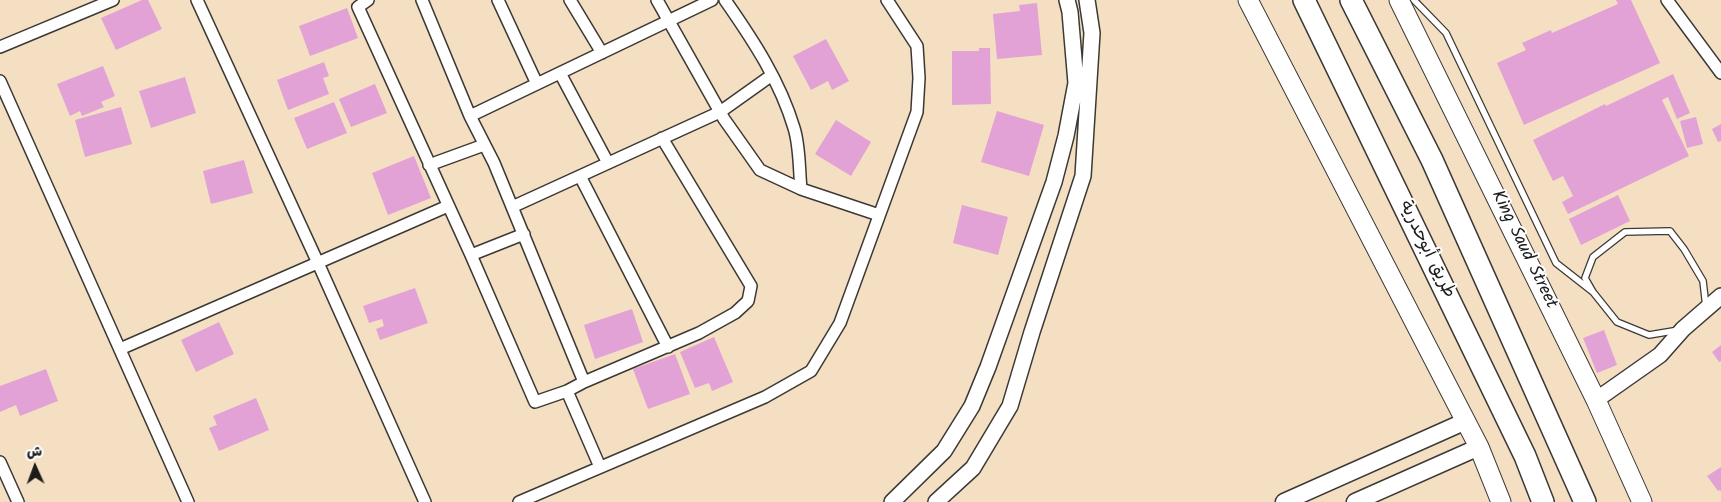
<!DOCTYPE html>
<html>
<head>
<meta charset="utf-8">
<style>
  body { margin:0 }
  #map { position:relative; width:1721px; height:502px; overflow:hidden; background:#f4dfc3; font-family:Kalam,"Playpen Sans Arabic",sans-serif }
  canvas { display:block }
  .north { position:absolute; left:10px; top:442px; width:50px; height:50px; -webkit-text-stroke:4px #fff; paint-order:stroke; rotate:358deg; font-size:14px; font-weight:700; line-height:20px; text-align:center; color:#1c1c1c }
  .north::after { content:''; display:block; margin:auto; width:18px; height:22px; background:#1c1c1c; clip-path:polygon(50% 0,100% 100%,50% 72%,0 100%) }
</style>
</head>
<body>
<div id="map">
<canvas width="1721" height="502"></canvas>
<div class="north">ش</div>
</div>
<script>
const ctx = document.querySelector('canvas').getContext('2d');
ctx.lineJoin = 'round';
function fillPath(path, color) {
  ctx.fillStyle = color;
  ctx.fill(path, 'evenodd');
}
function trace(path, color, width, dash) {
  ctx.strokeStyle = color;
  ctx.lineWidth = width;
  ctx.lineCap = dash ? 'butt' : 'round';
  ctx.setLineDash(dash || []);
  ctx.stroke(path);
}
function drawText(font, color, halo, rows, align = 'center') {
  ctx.font = font + ' Kalam,"Playpen Sans Arabic",sans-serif';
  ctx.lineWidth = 4;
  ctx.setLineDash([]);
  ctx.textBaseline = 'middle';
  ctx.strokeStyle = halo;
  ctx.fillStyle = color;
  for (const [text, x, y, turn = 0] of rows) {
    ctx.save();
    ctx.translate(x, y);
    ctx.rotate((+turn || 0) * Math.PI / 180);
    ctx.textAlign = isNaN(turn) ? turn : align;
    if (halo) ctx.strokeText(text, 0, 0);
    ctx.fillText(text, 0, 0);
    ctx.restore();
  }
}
fillPath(new Path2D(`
  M 142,0 L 148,0 L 162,29 L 116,50 L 101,18 Z
  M 1616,0 L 1631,0 L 1660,63 L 1524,125 L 1497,63 L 1526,50 L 1522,43 L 1551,30 L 1552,33 L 1618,4 Z
  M 1037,3 L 1042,55 L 997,59 L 993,14 L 1020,11 L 1019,5 Z
  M 347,8 L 358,38 L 310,56 L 299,26 Z
  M 826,39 L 849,81 L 832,90 L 828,81 L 811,90 L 793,56 Z
  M 979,48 L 990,48 L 991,104 L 952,105 L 952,51 L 979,51 Z
  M 324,62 L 329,76 L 323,78 L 329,94 L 288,110 L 277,80 Z
  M 103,66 L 115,96 L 101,102 L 104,107 L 82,116 L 80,111 L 70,116 L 57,84 Z
  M 1673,74 L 1690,113 L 1677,119 L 1668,97 L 1662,100 L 1689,156 L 1568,214 L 1562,202 L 1573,196 L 1563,176 L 1553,181 L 1533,140 L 1605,104 L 1606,106 Z
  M 185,77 L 196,113 L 151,128 L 139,91 Z
  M 375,84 L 387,113 L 351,127 L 339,99 Z
  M 334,102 L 347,133 L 307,149 L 294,118 Z
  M 121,107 L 132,144 L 85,157 L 75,120 Z
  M 997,111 L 1044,125 L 1029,176 L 981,162 Z
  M 1696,117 L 1703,144 L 1687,148 L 1680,121 Z
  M 836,120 L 871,142 L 851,176 L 815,154 Z
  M 1721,124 L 1721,141 L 1718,142 L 1712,129 Z
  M 414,156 L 431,198 L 388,215 L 372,173 Z
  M 244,160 L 253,193 L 211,204 L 203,171 Z
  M 1618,195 L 1630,221 L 1581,245 L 1569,219 Z
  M 962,205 L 1008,217 L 998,255 L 953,243 Z
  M 415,288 L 428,323 L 380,340 L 376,329 L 384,326 L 382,319 L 369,323 L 363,306 Z
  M 632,309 L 643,342 L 595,359 L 584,325 Z
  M 219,322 L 234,354 L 196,372 L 181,340 Z
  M 1604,330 L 1617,365 L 1597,373 L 1583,338 Z
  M 714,337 L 733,382 L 712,391 L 709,383 L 695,388 L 680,352 Z
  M 1721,345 L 1721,361 L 1719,362 L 1712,352 Z
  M 675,354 L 690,394 L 648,409 L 633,369 Z
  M 46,369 L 58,401 L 20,416 L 16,405 L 0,412 L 0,386 Z
  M 256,398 L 269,430 L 219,451 L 209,428 L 217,425 L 213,416 Z
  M 1721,467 L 1721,492 L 1720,490 L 1718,491 L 1707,476 Z`), '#e2a2d6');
const service = new Path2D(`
  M 1414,0 L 1446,33 L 1556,263 L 1593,292
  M 1679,330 L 1649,335 L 1617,322 L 1593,292 L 1585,278 L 1593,257 L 1625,232 L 1670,231 L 1684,249 L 1703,281 L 1706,307`);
const minor = new Path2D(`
  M 197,0 L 318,263 L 425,502
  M 368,0 L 358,7 L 471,255 L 535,402 L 567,391
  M 422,0 L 470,116 L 494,163 L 584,382 L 567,391 L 600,467
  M 498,0 L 537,84
  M 570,0 L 602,53
  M 657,0 L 724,119 L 760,170 L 801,189 L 879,215
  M 725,0 C 753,40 780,81 794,128 C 800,147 799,170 801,189
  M 1667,0 L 1721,73
  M 0,47 L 113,0
  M 560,73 L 608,163
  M 0,81 L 188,502
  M 470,116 L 712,0
  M 429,165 L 484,145
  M 580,176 L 668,347
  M 512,207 L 720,112 L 772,75
  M 471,255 L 524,234
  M 120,349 L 448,206
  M 584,382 L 699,333 L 735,313 L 748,301 L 751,286 L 662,138
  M 0,462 L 18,502
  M 519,502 L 765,397 L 811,371 L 840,323 L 917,112 L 919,78 L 917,46 L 887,0`);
const tertiary = new Path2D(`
  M 1596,400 L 1660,355 L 1683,329 L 1721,296
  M 892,502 L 944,451 L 972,406 L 988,367 L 1054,182 L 1066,136 L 1076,83 L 1070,12 L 1067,0
  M 936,502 L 973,468 L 1010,406 L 1032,332 L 1083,176 L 1092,33 L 1087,0`);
const secondary = new Path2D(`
  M 1284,502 L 1466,421
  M 1355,502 L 1479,447`);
const primary = new Path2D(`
  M 1248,0 L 1479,447 L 1501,502
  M 1399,0 L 1596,400 L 1642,502`);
const motorway = new Path2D(`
  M 1304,0 L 1525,456 L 1543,502
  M 1351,0 L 1432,160 L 1585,502`);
trace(service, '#3c3935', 8);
trace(minor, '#3c3935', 14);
trace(tertiary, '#3c3935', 18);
trace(secondary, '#3c3935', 19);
trace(primary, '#3c3935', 21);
trace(motorway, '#3c3935', 24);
trace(service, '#fff', 5.5);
trace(minor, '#fff', 11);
trace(tertiary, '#fff', 15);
trace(secondary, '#fff', 16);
trace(primary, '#fff', 19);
trace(motorway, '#fff', 21);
drawText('18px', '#1c1c1c', '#fff', [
  ["طريق أبوحدرية",1426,250,64],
  ["King Saud Street",1523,250,64]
]);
</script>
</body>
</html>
